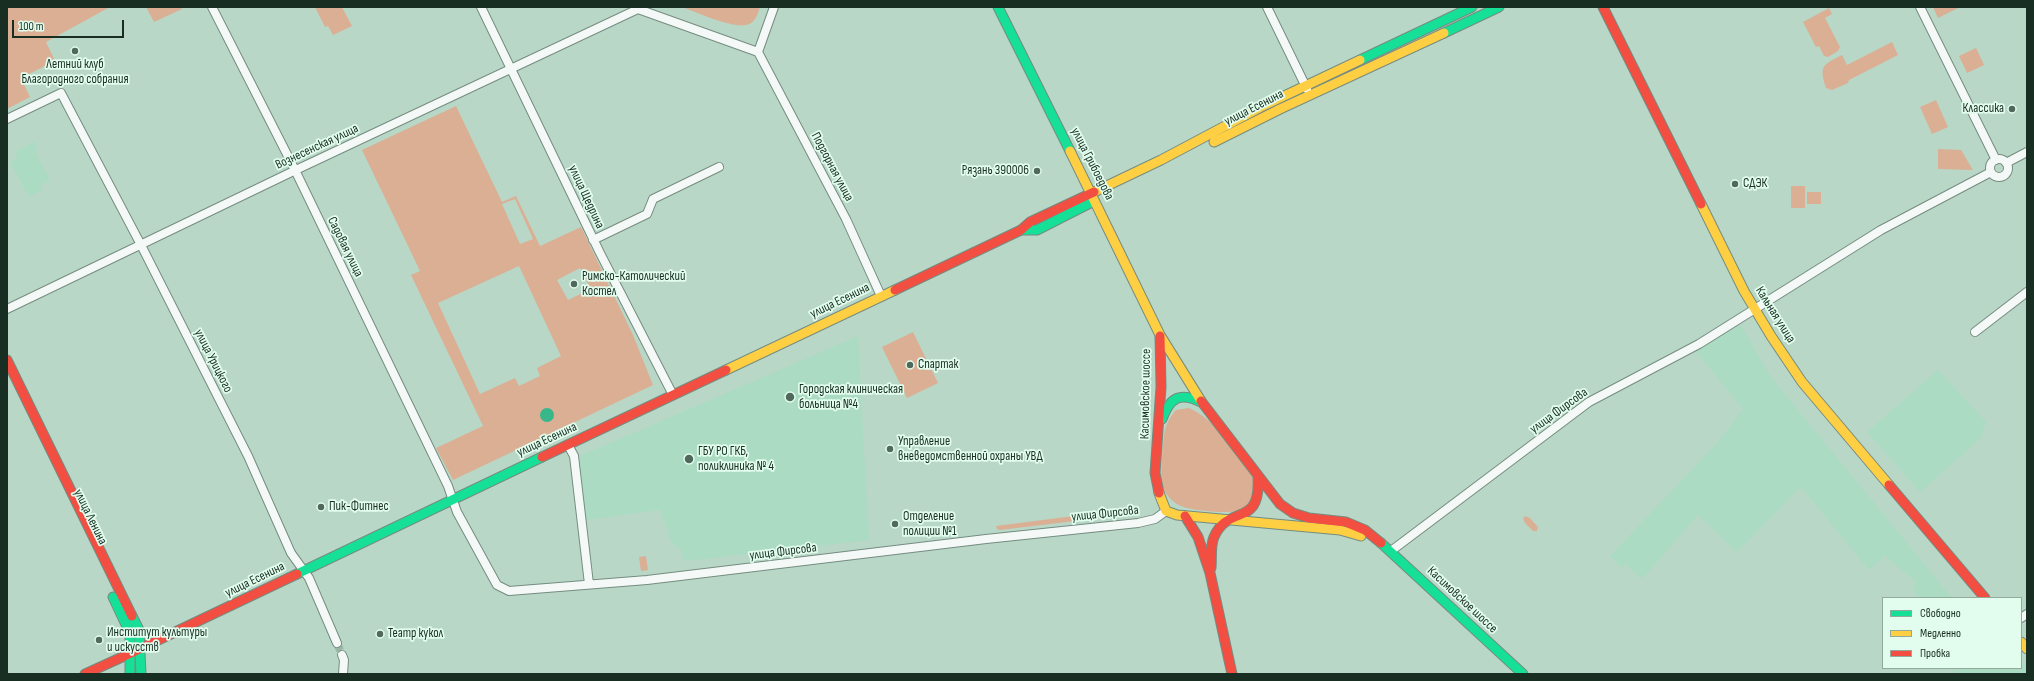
<!DOCTYPE html>
<html>
<head>
<meta charset="utf-8">
<style>
  body { margin:0 }
  #map { position:relative; width:2034px; height:681px; overflow:hidden; background:#b9d7c7; font-family:"Sofia Sans Condensed",sans-serif }
  canvas { display:block }
  .frame { position:absolute; inset:0; border:8px solid #182e22; pointer-events:none }
  .legend { position:absolute; left:1882px; top:597px; width:140px; height:72px; box-sizing:border-box; background:#e2fdee; border:1px solid #91aa9c; margin:0; padding:5px 7px; list-style:none; font-size:12px; color:#182e22 }
  .legend li { display:flex; align-items:center; gap:8px; height:20px }
  .legend b { width:20px; border:1px solid #91aa9c }
  .scale { position:absolute; left:12px; top:20px; width:112px; height:18px; box-sizing:border-box; border:2px solid #182e22; border-top:0; padding-left:5px; font-size:12px; line-height:14px; white-space:nowrap; color:#182e22; -webkit-text-stroke:3px #e2fdee; paint-order:stroke }
</style>
</head>
<body>
<div id="map">
<canvas width="2034" height="681"></canvas>
<div class="frame"></div>
<ul class="legend">
<li><b style="height:5px;background:#16e098"></b>Свободно</li>
<li><b style="height:5px;background:#ffcf43"></b>Медленно</li>
<li><b style="height:5px;background:#f24e42"></b>Пробка</li>
</ul>
<div class="scale">100 m</div>
</div>
<script>
const ctx = document.querySelector('canvas').getContext('2d');
ctx.lineJoin = 'round';
function fillPath(path, color) {
  ctx.fillStyle = color;
  ctx.fill(path, 'evenodd');
}
function trace(path, color, width, dash) {
  ctx.strokeStyle = color;
  ctx.lineWidth = width;
  ctx.lineCap = dash ? 'butt' : 'round';
  ctx.setLineDash(dash || []);
  ctx.stroke(path);
}
function drawText(font, color, halo, rows, align = 'center') {
  ctx.font = font + ' "Sofia Sans Condensed",sans-serif';
  ctx.lineWidth = 3.5;
  ctx.setLineDash([]);
  ctx.textBaseline = 'middle';
  ctx.strokeStyle = halo;
  ctx.fillStyle = color;
  for (const [text, x, y, turn = 0] of rows) {
    ctx.save();
    ctx.translate(x, y);
    ctx.rotate((+turn || 0) * Math.PI / 180);
    ctx.textAlign = isNaN(turn) ? turn : align;
    if (halo) ctx.strokeText(text, 0, 0);
    ctx.fillText(text, 0, 0);
    ctx.restore();
  }
}
fillPath(new Path2D(`
  M 34,142 L 38,148 L 34,150 L 50,180 L 40,185 L 42,190 L 29,197 L 10,162 L 18,158 L 15,152 Z
  M 1734,325 L 1741,326 L 1771,377 L 1952,598 L 1919,598 L 1912,590 L 1916,582 L 1885,556 L 1869,570 L 1801,487 L 1737,552 L 1698,515 L 1642,579 L 1626,564 L 1622,568 L 1610,556 L 1719,441 L 1743,409 L 1695,351 Z
  M 858,336 L 869,540 L 685,561 L 680,549 L 671,542 L 660,510 L 585,520 L 578,457 Z
  M 1938,370 L 1986,422 L 1981,438 L 1920,492 L 1867,432 Z
  M 2021,661 L 2027,668 L 2027,674 L 1957,674 L 1951,668 L 2021,668 Z`), '#abdbc2');
fillPath(new Path2D(`
  M 7,7 L 110,7 L 46,42 L 55,61 L 21,78 L 30,97 L 7,109 Z
  M 146,7 L 181,7 L 182,9 L 154,22 Z
  M 315,7 L 342,7 L 352,26 L 333,35 L 328,26 L 325,27 Z
  M 682,7 L 760,7 C 758,13 756,20 751,23 C 739,32 696,12 682,7 Z
  M 1933,7 L 1960,7 L 1938,18 Z
  M 1829,8 L 1832,14 L 1825,18 L 1840,47 L 1838,51 L 1828,57 L 1824,56 L 1819,46 L 1816,47 L 1803,22 Z
  M 1892,42 L 1898,55 L 1849,80 L 1848,83 L 1832,90 L 1826,88 C 1819,66 1822,65 1842,55 L 1847,65 Z
  M 1976,48 L 1984,65 L 1967,73 L 1959,56 Z
  M 1936,100 L 1948,127 L 1932,134 L 1920,107 Z
  M 456,106 L 502,202 L 516,196 L 540,246 L 581,227 L 633,335 L 653,385 L 453,480 L 436,448 L 483,426 L 411,275 L 420,271 L 362,150 ZM 515,199 L 533,239 L 520,244 L 502,204 ZM 519,266 L 561,356 L 537,368 L 540,376 L 519,386 L 515,378 L 480,394 L 438,303 ZM 580,268 L 591,289 L 568,300 L 557,280 Z
  M 1938,149 L 1961,150 L 1973,170 L 1938,169 Z
  M 1791,186 L 1805,186 L 1805,208 L 1791,208 Z
  M 1807,192 L 1821,192 L 1821,204 L 1807,204 Z
  M 913,332 L 938,383 L 907,398 L 882,347 Z
  M 1189,408 C 1217,420 1235,453 1253,477 C 1256,487 1256,503 1245,509 C 1234,515 1192,511 1181,506 C 1174,503 1169,498 1165,492 C 1159,480 1162,468 1162,456 C 1164,436 1163,425 1176,410 Z
  M 1136,508 L 1134,514 L 1000,530 L 997,529 L 996,526 Z
  M 1525,516 L 1530,518 L 1538,527 L 1537,531 L 1533,531 L 1525,523 L 1523,518 Z
  M 646,556 L 648,570 L 641,571 L 639,557 Z`), '#daaf94');
fillPath(new Path2D(`
  M540 415a7 7 0 1 1 14 0a7 7 0 1 1-14 0Z`), '#38b78b');
trace(new Path2D(`
  M 337,643 L 342,655`), '#99b5a6', 8, [8, 4]);
const street = new Path2D(`
  M 212,7 L 295,170 L 448,486 L 457,512 L 497,585 L 509,591 L 647,580 L 986,539 L 1138,523 L 1155,519 L 1166,511
  M 481,7 L 600,253 L 673,395
  M 1267,7 L 1307,89
  M 1920,7 L 1996,160
  M 758,52 L 846,219 L 881,296
  M 7,119 L 61,93 L 141,245 L 248,456 L 291,553 L 309,578 L 337,643
  M1990 168a9 9 0 1 1 18 0a9 9 0 1 1-18 0Z
  M 2006,163 L 2027,152
  M 593,240 L 647,214 L 653,199 L 719,167
  M 7,309 L 300,168 L 638,9 L 758,52 L 774,7
  M 1975,332 L 2027,292
  M 568,445 L 574,456 L 589,584
  M 1391,551 L 1589,402 L 1699,344 L 1881,230 L 1991,172
  M 2021,618 L 2027,614
  M 342,655 L 344,660 L 343,674`);
const fast = new Path2D(`
  M 998,7 L 1070,151
  M 1444,33 L 1499,7
  M 1360,60 L 1472,7
  M 1021,230 L 1037,230 L 1094,201
  M 1162,419 C 1170,397 1180,392 1201,402
  M 1381,543 L 1523,674
  M 297,574 L 542,457
  M 113,597 L 130,633 L 130,674
  M 132,616 L 139,630 L 141,674`);
const slow = new Path2D(`
  M 1214,142 L 1280,109 L 1444,33
  M 1070,151 L 1160,335 L 1201,401
  M 1094,192 L 1161,160 L 1261,107 L 1360,60
  M 1701,204 L 1744,291 L 1771,336 L 1802,382 L 1889,485
  M 726,370 L 895,290
  M 1159,493 L 1166,511 L 1177,515 L 1340,530 L 1361,536
  M 2021,642 L 2027,649`);
const jam = new Path2D(`
  M 1603,7 L 1701,204
  M 895,290 L 1021,230 L 1030,222 L 1094,192
  M 7,360 L 132,616
  M 1201,401 L 1280,504 L 1293,513 L 1309,518 L 1346,522 L 1365,530 L 1381,543
  M 542,457 L 726,370
  M 1889,485 L 1985,598
  M 1159,493 L 1155,473 L 1161,387 L 1160,336
  M 1185,516 L 1198,537 L 1210,573 L 1232,674
  M 1211,568 C 1212,558 1210,546 1214,537 C 1229,503 1261,529 1258,477
  M 131,653 L 297,574
  M 85,674 L 131,653`);
trace(street, '#758c80', 10);
trace(fast, '#758c80', 11);
trace(slow, '#758c80', 11);
trace(jam, '#758c80', 11);
trace(street, '#f4f9f7', 8);
trace(fast, '#16e098', 9);
trace(slow, '#ffcf43', 9);
trace(jam, '#f24e42', 9);
for (const [x, y, r, color] of [
  [75,51,4,"#50695c"],
  [2012,109,4,"#50695c"],
  [1037,171,4,"#50695c"],
  [1735,184,4,"#50695c"],
  [574,284,4,"#50695c"],
  [910,365,4,"#50695c"],
  [790,397,5,"#50695c"],
  [890,449,4,"#50695c"],
  [689,459,5,"#50695c"],
  [321,507,4,"#50695c"],
  [895,524,4,"#50695c"],
  [380,634,4,"#50695c"],
  [99,640,4,"#50695c"]
]) {
  const dot = new Path2D();
  dot.arc(x, y, r, 0, 2 * Math.PI);
  ctx.fillStyle = color;
  ctx.fill(dot);
  trace(dot, '#e2fdee', 1.5);
}
drawText('13px', '#182e22', '#e2fdee', [
  ["Летний клуб",75,65,"center"],
  ["Благородного собрания",75,80,"center"],
  ["Классика",2004,109,"right"],
  ["Рязань 390006",1029,171,"right"],
  ["СДЭК",1743,184],
  ["Римско-Католический",582,277],
  ["Костел",582,292],
  ["Спартак",918,365],
  ["Городская клиническая",799,390],
  ["больница №4",799,405],
  ["Управление",898,442],
  ["вневедомственной охраны УВД",898,457],
  ["ГБУ РО ГКБ,",698,452],
  ["поликлиника № 4",698,467],
  ["Пик-Фитнес",329,507],
  ["Отделение",903,517],
  ["полиции №1",903,532],
  ["Институт культуры",107,633],
  ["и искусств",107,648],
  ["Театр кукол",388,634]
], 'left');
drawText('13px', '#182e22', '#e2fdee', [
  ["улица Есенина",1254,108,-27],
  ["Вознесенская улица",317,147,-25],
  ["улица Грибоедова",1092,164,63],
  ["Подгорная улица",832,167,62],
  ["улица Щедрина",586,197,65],
  ["Садовая улица",345,247,64],
  ["улица Есенина",840,301,-26],
  ["Кальная улица",1775,315,58],
  ["улица Урицкого",213,361,63],
  ["Касимовское шоссе",1146,394,-89],
  ["улица Фирсова",1559,411,-36],
  ["улица Есенина",547,440,-25],
  ["улица Фирсова",1105,514,-6],
  ["улица Ленина",90,517,64],
  ["улица Фирсова",783,552,-7],
  ["улица Есенина",255,580,-26],
  ["Касимовское шоссе",1462,600,43]
]);
</script>
</body>
</html>
